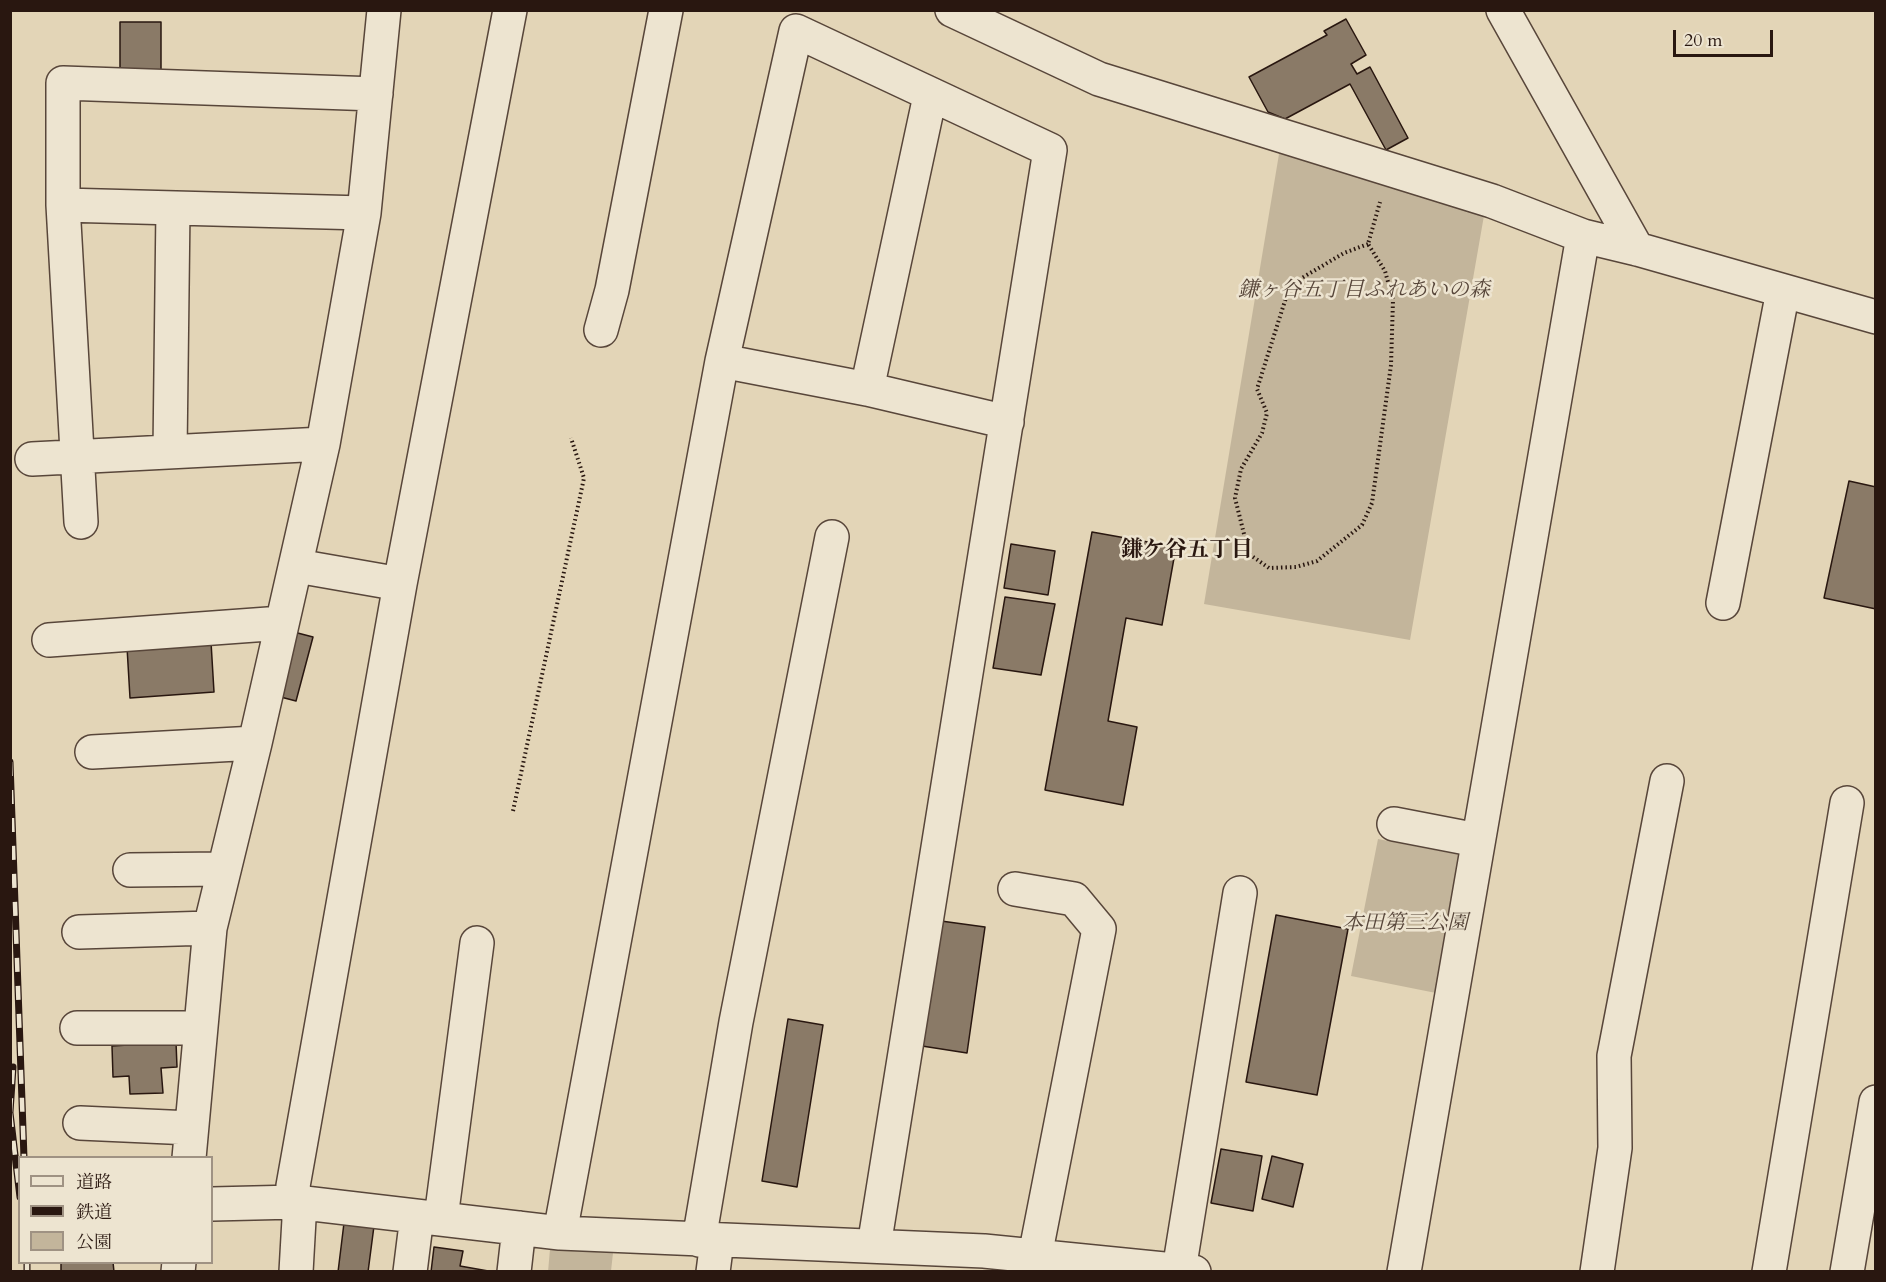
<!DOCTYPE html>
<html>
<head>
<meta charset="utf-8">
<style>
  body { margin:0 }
  #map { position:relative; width:1886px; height:1282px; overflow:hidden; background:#e3d5b7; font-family:Cardo,"Noto Serif JP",serif }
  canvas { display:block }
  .frame { position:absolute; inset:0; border:12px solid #291710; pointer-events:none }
  .legend { position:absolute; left:18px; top:1156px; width:195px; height:108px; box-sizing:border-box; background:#ede4d0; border:2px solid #9f9283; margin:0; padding:8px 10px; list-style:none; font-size:18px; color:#291710 }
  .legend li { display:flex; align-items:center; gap:12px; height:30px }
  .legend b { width:30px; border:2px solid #9f9283 }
  .scale { position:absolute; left:1673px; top:30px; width:100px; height:27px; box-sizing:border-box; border:3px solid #291710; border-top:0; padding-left:8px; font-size:18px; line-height:21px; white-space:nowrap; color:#291710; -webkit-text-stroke:4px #ede4d0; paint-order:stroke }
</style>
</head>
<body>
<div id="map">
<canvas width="1886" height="1282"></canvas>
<div class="frame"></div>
<ul class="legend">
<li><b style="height:8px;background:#ede4d0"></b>道路</li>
<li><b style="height:8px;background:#291710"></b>鉄道</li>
<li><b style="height:16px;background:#c3b59b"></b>公園</li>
</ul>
<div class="scale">20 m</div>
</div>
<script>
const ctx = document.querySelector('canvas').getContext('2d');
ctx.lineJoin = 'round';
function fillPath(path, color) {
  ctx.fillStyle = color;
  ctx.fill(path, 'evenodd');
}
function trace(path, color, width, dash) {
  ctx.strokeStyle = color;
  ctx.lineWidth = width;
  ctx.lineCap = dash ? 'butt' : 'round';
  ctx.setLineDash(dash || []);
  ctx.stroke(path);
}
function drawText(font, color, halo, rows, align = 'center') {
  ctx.font = font + ' Cardo,"Noto Serif JP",serif';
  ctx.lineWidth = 5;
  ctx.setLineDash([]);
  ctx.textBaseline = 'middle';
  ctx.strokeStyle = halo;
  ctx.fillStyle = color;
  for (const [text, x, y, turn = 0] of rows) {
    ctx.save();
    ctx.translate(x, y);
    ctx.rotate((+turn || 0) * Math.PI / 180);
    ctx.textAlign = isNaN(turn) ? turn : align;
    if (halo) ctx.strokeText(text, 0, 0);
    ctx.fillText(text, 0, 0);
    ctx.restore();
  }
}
fillPath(new Path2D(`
  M 1280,148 L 1486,204 L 1410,640 L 1204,604 Z
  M 1378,839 L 1460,855 L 1436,993 L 1351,976 Z
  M 550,1249 L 613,1253 L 611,1271 L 548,1272 Z`), '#c3b59b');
const building = new Path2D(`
  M 1346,19 L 1366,55 L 1351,64 L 1357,74 L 1370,67 L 1408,138 L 1386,150 L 1350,84 L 1285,119 L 1268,112 L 1249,77 L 1327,35 L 1324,31 Z
  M 120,22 L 161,22 L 161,72 L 120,71 Z
  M 1849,481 L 1876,487 L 1876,609 L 1824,598 Z
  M 1092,532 L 1176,547 L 1162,625 L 1126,618 L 1108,721 L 1137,727 L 1123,805 L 1045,790 Z
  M 1011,544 L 1055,551 L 1048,595 L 1004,588 Z
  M 1005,597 L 1055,604 L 1041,675 L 993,668 Z
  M 290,631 L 313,637 L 296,701 L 273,695 Z
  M 211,642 L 214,692 L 130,698 L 127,647 Z
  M 1276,915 L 1348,929 L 1317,1095 L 1246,1082 Z
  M 941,921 L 985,927 L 967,1053 L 922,1046 Z
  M 788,1019 L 823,1025 L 797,1187 L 762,1181 Z
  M 176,1042 L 177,1067 L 161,1068 L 163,1093 L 130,1094 L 129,1076 L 113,1077 L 112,1046 Z
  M 1221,1149 L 1262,1156 L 1253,1211 L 1211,1203 Z
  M 1272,1156 L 1303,1164 L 1293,1207 L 1262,1199 Z
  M 344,1223 L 374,1226 L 368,1272 L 338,1272 Z
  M 434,1247 L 463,1251 L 460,1266 L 494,1272 L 431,1272 Z
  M 61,1262 L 113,1262 L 114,1272 L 61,1272 Z`);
fillPath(building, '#8a7a67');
trace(building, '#291710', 1.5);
const minor = new Path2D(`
  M 952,10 L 1099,79 L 1492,201 L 1583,236 L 1637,249 L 1876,317
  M 1503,10 L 1637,249
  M 63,205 L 364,213
  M 601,330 L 612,290 L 666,10
  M 722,361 L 867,389 L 1007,422
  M 867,389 L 930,96
  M 170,452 L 173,208
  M 32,459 L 323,444
  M 81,522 L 63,205 L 63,83 L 376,94
  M 297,566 L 400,584
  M 1723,603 L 1783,291
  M 49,640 L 282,623
  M 92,752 L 255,743
  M 1394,824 L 1477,840
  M 130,870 L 223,869
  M 1015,889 L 1074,899 L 1099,929 L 1035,1256
  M 79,932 L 210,928
  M 77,1028 L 200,1028
  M 80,1123 L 191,1128
  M 189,1158 L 210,928 L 255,743 L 323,444 L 364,213 L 384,10
  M 212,1204 L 296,1202 L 560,1233 L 984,1251 L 1194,1272
  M 441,1218 L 477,943
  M 560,1233 L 722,361 L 796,31 L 1050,150 L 874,1246
  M 699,1240 L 736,1022 L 832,537
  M 1179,1270 L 1240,893
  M 178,1272 L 179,1262
  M 296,1272 L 299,1219 L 293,1186 L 400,584 L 510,10
  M 410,1272 L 417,1216
  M 514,1272 L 519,1228
  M 713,1272 L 717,1241
  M 1404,1272 L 1583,236
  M 1597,1272 L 1615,1148 L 1614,1056 L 1667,781
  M 1769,1272 L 1847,803
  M 1847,1272 L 1876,1102`);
trace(minor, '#58463a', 36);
trace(new Path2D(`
  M 1368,244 L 1344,253 L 1290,285 L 1257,389 L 1267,413 L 1262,433 L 1241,469 L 1235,498 L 1249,554 L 1269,568 L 1296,567 L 1317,561 L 1362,525 L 1372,503 L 1391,365 L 1393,300 L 1385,271 L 1368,244 L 1380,202
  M 513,811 L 584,478 L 571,438`), '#291710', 4, [1.5, 3]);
trace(minor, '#ede4d0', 33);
const rail = new Path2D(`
  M 10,762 L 24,1158
  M 10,1112 L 13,1067
  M 10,1113 L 20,1197
  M 27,1262 L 27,1272`);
trace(rail, '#291710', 7);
trace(rail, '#ede4d0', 4.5, [14]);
drawText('italic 21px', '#57463a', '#ede4d0', [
  ["鎌ヶ谷五丁目ふれあいの森",1364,291],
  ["本田第三公園",1405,924]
]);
drawText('bold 22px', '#291710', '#ede4d0', [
  ["鎌ケ谷五丁目",1187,551]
]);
</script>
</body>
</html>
